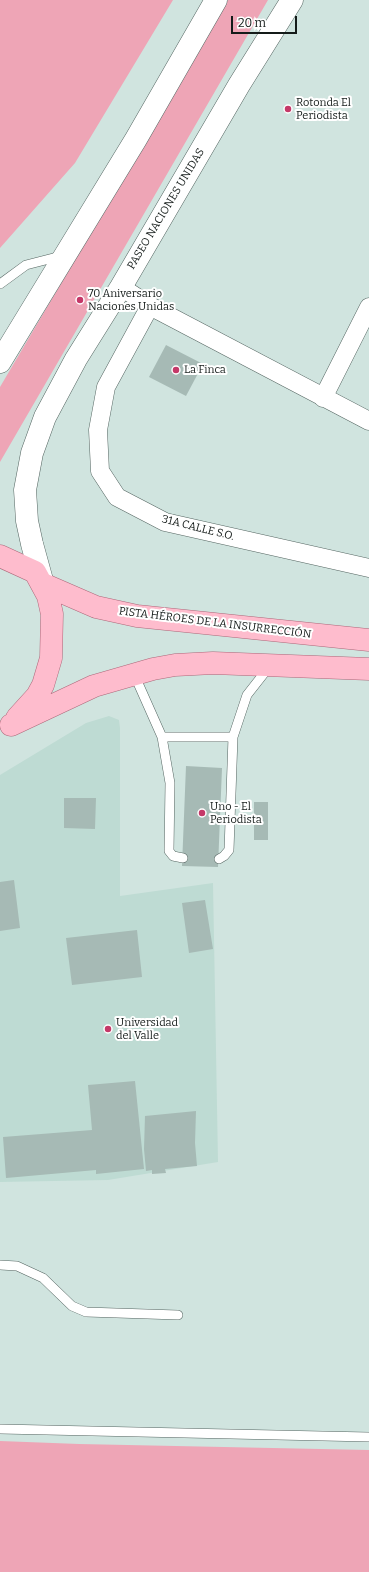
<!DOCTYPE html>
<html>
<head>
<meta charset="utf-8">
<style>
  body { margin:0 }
  #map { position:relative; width:369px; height:1572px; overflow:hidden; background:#d0e4df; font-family:Bitter,serif }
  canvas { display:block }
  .scale { position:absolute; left:231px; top:16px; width:66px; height:18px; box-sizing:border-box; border:2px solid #141b19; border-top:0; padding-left:5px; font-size:12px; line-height:14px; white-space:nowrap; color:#141b19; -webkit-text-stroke:3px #fff; paint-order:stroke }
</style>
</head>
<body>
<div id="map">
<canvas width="369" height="1572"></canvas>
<div class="scale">20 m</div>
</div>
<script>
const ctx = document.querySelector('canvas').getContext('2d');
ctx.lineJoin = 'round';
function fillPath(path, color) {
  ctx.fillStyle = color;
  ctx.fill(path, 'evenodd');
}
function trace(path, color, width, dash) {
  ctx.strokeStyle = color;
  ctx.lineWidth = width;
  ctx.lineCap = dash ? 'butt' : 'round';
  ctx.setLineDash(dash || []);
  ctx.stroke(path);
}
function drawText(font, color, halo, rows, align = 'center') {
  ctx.font = font + ' Bitter,serif';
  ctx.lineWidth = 4;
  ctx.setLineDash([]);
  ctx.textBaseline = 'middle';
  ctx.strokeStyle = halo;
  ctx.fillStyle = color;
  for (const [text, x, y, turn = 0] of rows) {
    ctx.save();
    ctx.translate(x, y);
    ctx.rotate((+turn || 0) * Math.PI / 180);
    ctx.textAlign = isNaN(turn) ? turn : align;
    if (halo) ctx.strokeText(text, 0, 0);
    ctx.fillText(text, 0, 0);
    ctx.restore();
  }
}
fillPath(new Path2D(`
  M 109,716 L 119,720 L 120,728 L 120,896 L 213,883 L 218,1162 L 108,1180 L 0,1182 L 0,775 L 86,723 Z`), '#bedbd3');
fillPath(new Path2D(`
  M 0,0 L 173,0 L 75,163 L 0,248 Z
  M 228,0 L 268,0 L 0,462 L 0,387 Z
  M 0,1441 L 79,1444 L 369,1450 L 369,1572 L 0,1572 Z`), '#eea5b6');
fillPath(new Path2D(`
  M 166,345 L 203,364 L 186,396 L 149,377 Z
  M 186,766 L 222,768 L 218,867 L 182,866 Z
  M 64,798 L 96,798 L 95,829 L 64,828 Z
  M 254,802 L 268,802 L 268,840 L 254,840 Z
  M 14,880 L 20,928 L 0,931 L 0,882 Z
  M 205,900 L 213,949 L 189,953 L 182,903 Z
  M 137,930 L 142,977 L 72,985 L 66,938 Z
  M 135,1081 L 144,1169 L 96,1174 L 96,1170 L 6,1178 L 3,1137 L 92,1130 L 88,1085 Z
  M 196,1111 L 195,1143 L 197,1166 L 165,1169 L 166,1173 L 152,1174 L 152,1170 L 146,1171 L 144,1149 L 145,1116 Z`), '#a6bab5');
const service = new Path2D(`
  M 0,284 L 26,265 L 61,256
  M 134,674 L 162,737 L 170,783 L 169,851 L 173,856 L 183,858
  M 162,737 L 233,737
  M 219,859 L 224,856 L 229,850 L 233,737 L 247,695 L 269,667
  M 0,1265 L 17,1266 L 43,1278 L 72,1306 L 86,1312 L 178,1315
  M 0,1429 L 369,1437`);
const minor = new Path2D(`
  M 121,287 L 150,306 L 369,421
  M 150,306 L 106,387 L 98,430 L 100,471 L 117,497 L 165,522 L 369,568
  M 323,398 L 369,307`);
const secondary = new Path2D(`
  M 0,362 L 136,139 L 216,0
  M 43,584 L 32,544 L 27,521 L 25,490 L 32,453 L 45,417 L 76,359 L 121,287 L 239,85 L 292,0`);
const primary = new Path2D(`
  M 0,556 L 35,572 L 48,596 L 52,614 L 51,658 L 43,685 L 37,696 L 17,718
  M 43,584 L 96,607 L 137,616 L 369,640
  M 11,725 L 94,686 L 153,669 L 175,665 L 213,663 L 369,669`);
trace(service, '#546561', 10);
trace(minor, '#546561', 19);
trace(secondary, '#546561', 23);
trace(primary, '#ac6779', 23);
trace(service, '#fff', 9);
trace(minor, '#fff', 18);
trace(secondary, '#fff', 22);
trace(primary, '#febccd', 22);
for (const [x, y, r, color] of [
  [288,109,4,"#c53868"],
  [80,300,4,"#c53868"],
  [176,370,4,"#c53868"],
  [202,813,4,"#c53868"],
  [108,1029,4,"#c53868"]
]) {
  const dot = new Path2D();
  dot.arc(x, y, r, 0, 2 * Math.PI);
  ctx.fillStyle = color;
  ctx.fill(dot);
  trace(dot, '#fff', 1.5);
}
drawText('11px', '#141b19', '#fff', [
  ["Rotonda El",296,103],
  ["Periodista",296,116],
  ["70 Aniversario",88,294],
  ["Naciones Unidas",88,307],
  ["La Finca",184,370],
  ["Uno - El",210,807],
  ["Periodista",210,820],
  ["Universidad",116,1023],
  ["del Valle",116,1036]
], 'left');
drawText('11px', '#141b19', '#fff', [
  ["PASEO NACIONES UNIDAS",166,209,-59],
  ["31A CALLE S.O.",198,528,14],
  ["PISTA HÉROES DE LA INSURRECCIÓN",215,623,7]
]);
</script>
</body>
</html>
